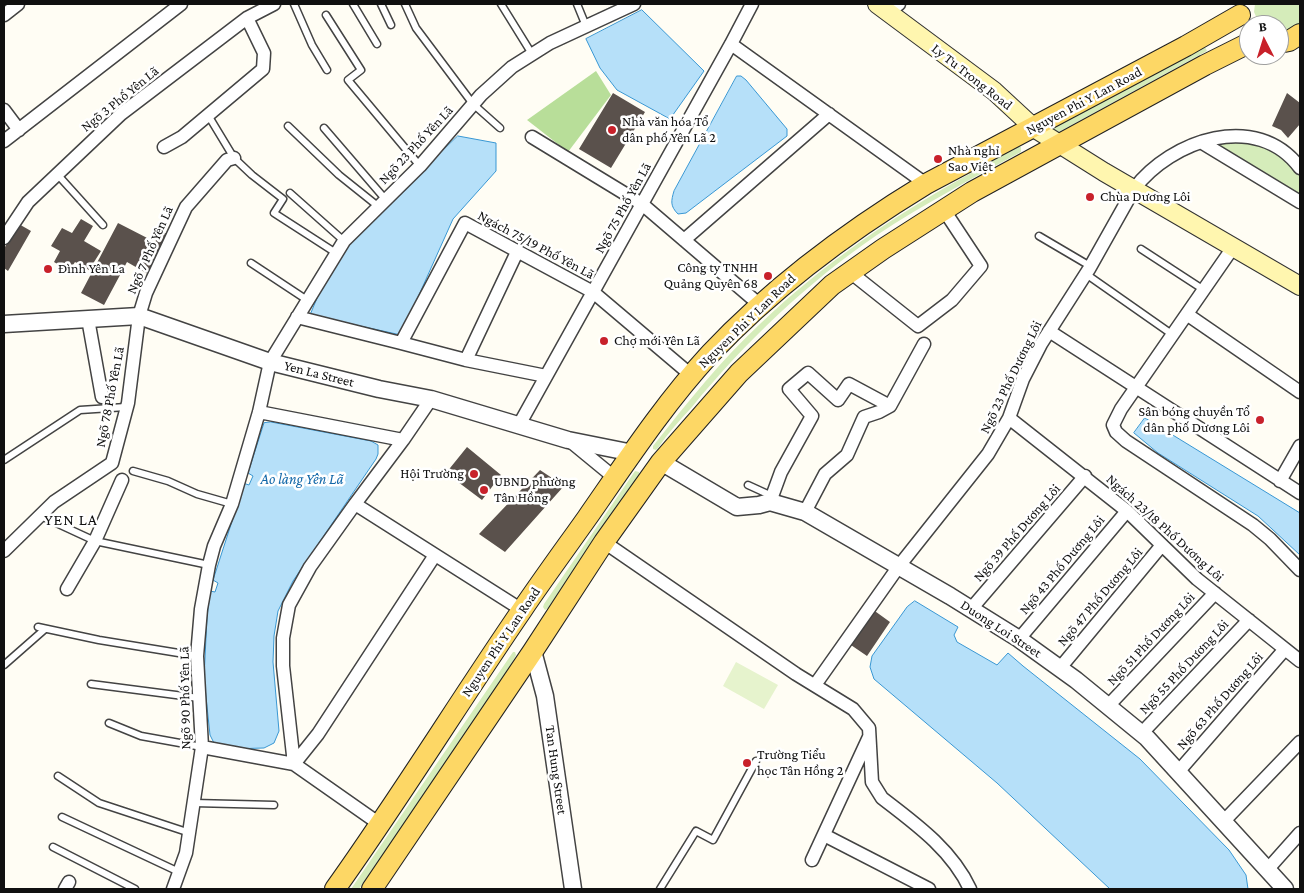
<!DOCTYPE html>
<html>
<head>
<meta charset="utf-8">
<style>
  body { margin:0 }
  #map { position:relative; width:1304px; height:893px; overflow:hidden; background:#fffdf4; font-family:"Crimson Pro",serif }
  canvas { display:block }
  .frame { position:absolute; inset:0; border:5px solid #101010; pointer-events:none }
  .north { position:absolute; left:1239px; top:15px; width:50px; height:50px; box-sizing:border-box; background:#fff; border:1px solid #9f9f9f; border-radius:50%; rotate:355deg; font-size:14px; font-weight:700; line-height:20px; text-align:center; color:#101010 }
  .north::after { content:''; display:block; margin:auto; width:18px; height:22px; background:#c8212a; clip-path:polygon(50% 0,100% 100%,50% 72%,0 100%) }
</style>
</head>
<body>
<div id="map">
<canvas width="1304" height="893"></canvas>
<div class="frame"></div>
<div class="north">B</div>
</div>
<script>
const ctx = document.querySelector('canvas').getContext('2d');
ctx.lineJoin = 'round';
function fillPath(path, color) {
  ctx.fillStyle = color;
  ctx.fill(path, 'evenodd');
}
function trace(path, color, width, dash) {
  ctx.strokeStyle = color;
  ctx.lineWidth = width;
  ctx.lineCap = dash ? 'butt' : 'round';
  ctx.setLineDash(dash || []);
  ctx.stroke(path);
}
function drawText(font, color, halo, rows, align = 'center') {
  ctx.font = font + ' "Crimson Pro",serif';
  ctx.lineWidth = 5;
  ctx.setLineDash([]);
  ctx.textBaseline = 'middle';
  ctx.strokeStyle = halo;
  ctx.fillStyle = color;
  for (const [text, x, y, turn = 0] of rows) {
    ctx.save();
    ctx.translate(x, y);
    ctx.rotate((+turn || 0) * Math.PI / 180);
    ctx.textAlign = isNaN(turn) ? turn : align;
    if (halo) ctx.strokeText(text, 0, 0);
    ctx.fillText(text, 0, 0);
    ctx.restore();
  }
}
fillPath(new Path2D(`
  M 1255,4 L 1300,4 L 1300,24 L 1279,34 L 1279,25 L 1260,25 L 1254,12 Z
  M 1205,47 L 1207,51 L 1055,134 L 1051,129 Z
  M 1241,139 C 1263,147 1287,155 1300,177 L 1300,198 L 1217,145 L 1218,143 Z
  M 1018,147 L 1021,147 L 1021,152 C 973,178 924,204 877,235 C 808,282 745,342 692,407 C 680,420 668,433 658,448 L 656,450 L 653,449 L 653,446 C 687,403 721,360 761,323 C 824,263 895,215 971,173 C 987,164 1002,155 1018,147 Z
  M 635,471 L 639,472 L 639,475 L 548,608 L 545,610 L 543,607 L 544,604 Z
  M 513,652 L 515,652 L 516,655 L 511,665 L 359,889 L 351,889 Z`), '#d5ecba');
fillPath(new Path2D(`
  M 596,71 L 611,95 L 568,152 L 527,120 Z`), '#b8de99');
fillPath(new Path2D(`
  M 736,662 L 778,685 L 764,709 L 723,686 Z`), '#e6f3cd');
const water = new Path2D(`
  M 642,10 L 704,71 L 670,119 L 617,90 L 600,68 L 586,39 Z
  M 737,76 L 741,76 L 746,80 L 787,129 L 787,136 L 686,213 L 678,214 C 670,206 671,201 674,191 Z
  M 458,136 L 496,143 L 496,171 L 453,219 L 401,335 L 310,315 L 335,255 Z
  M 1145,418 L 1300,513 L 1300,555 L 1258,516 L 1158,453 L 1134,433 Z
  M 271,422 L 371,441 L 378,445 L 378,454 L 376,459 L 293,581 L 278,611 L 274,636 L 273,662 L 279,731 L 274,743 L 264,748 L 228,749 L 214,743 L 210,735 L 204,678 L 207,617 L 210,591 L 215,592 L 218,583 L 213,580 L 236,509 L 243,483 L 249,485 L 253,476 L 248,473 L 263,426 L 264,423 Z
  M 915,601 L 958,627 L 954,635 L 957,642 L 997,665 L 1008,653 L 1023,666 L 1140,759 L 1229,850 L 1246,875 L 1248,889 L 1110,889 L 997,783 L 874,679 L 870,667 L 872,656 L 907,607 Z`);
fillPath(water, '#b6e0f9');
trace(water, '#3997d3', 1);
fillPath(new Path2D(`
  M 613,93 L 645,112 L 611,168 L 579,149 Z
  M 1287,93 L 1300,103 L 1300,124 L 1288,138 L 1281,130 L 1272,126 Z
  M 81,219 L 93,226 L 84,241 L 101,251 L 89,270 L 75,262 L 69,271 L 54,262 L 60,251 L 51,246 L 62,228 L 72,233 Z
  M 17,223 L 31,231 L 8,271 L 4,268 L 4,249 Z
  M 118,223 L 155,242 L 161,231 L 169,235 L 148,274 L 127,262 L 104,305 L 81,293 Z
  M 467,447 L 501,475 L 482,500 L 446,473 Z
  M 540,470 L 564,486 L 505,552 L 479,534 Z
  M 872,609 L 890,622 L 867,656 L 848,643 Z`), '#5a514c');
const service = new Path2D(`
  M 294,4 L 312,45 L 327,70
  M 353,4 L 377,44
  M 381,4 L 391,25
  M 405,4 L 416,28 L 473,104 L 500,128
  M 501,4 L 532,54
  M 577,4 L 586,26
  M 326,15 L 361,70 L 348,80 L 420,166
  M 208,115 L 234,158 L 252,175 L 283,199 L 274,213 L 336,253
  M 288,126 L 339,175 L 379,207
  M 324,128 L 386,200
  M 57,174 L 103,225
  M 290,193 L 344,241
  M 1039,236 L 1090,266
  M 1141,249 L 1204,290
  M 251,263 L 307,300
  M 1086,274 L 1173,335
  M 4,460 L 80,410 L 126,407
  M 133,471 L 168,481 L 197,494 L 232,504
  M 748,485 L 772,496
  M 41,516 L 95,541 L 209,565
  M 38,627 L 99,640 L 197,656
  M 4,665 L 45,629
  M 91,684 L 199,698
  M 109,723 L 141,736 L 202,747
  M 58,776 L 99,803 L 190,833
  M 194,803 L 274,805
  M 62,817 L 179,872
  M 53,847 L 135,889
  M 660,889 L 696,831 L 713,840 L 756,761`);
const minor = new Path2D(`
  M 887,13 L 899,4
  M 4,15 L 18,4
  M 731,44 L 926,184
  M 4,110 L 19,130
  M 532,137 L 642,204 L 760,305
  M 4,141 L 181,4
  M 1201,142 L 1300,202
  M 164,147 L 182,137 L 263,69 L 264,53 L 247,18
  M 4,238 L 28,202 L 121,114 L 247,18 L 274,4
  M 684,240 L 829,114
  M 1234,246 L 1121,409 L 1113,425 L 1116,432 L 1126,441 L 1253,525 L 1270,539 L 1300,570
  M 850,272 L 918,326 L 952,300 L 981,266 L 944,210
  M 1188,315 L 1300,392
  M 297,317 L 401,343 L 465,223 L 593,292 L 691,375
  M 88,319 L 102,397
  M 1049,331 L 1300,493
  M 401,343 L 466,360 L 546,376
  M 466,360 L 517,252
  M 431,399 L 403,440 L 355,504 L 522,610
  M 259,412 L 403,440
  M 1009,418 L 1127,511 L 1197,579 L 1300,661
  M 519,425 L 731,44 L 752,4
  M 570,441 L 615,478
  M 1280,481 L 1300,446
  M 770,502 L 781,472 L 812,416 L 789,389 L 808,373 L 838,400 L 849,384 L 890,406
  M 805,512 L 825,474 L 847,455 L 864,417 L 879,412 L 890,406 L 924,344
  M 604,542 L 796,674 L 853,709 L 869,728 L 872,782 L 882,798 C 916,824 952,850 970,889
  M 4,551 L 54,502 L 112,463 L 128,403 L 139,316 L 146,293 L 186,207 L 227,160 L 234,158
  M 67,589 L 95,541 L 122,480
  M 971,609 L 1085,476
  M 1019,639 L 1127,511
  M 1060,668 L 1162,545
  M 815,685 L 899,566 L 988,454 L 1009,418 L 1023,379 L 1041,344 L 1089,269 L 1134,189 C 1171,140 1257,110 1300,168
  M 1108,706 L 1215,593
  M 1141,734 L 1249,620
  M 202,747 L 294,764 L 381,825
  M 294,764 L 283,666 L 283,638 L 289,605 L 310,567 L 355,504
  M 294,764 L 318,734 L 435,555
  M 1178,772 L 1285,649
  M 1223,822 L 1300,742
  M 824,835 L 929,889
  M 812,860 L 869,737
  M 1267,870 L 1300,833
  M 65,889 L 69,882
  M 173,889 L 186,853 L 202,747 L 197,656 L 201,609 L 209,565 L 214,546 L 232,504 L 259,412 L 270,362 L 344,241 L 420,166 L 481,95 L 512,67 L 550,43 L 634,4`);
const tertiary = new Path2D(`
  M 4,324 L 139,316 L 270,362 L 379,389 L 431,399 L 568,440 L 633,453
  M 661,462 L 737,507 L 759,505 L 770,502 L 805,512 L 950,596 L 1019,639 L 1076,680 L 1147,738 L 1285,889
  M 533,651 L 545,696 L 573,889`);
const secondary = new Path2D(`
  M 877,4 L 994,91 L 1034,128 L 1104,172 L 1300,286`);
const primary = new Path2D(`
  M 1279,43 L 1289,41 L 1300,34
  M 335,889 C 400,798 459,702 522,610 C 543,579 565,549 587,518 C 626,462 664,404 710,354 C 774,286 847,232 926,184 L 1186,46 L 1240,15
  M 372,889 L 533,651 L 604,542 L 661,462 L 739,373 L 832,285 L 883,249 L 972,192 L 1205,65 L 1249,43`);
trace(service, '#434343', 9);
trace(minor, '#434343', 15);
trace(tertiary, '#434343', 19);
trace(secondary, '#323232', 20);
trace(primary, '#212121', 22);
trace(service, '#fff', 6);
trace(minor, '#fff', 12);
trace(tertiary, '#fff', 16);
trace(secondary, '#fff6af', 18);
trace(primary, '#fdd765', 20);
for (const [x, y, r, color] of [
  [612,130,5,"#c8212a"],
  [938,159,5,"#c8212a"],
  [1090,197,5,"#c8212a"],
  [48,269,5,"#c8212a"],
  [768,276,5,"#c8212a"],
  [604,341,5,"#c8212a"],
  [1260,420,5,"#c8212a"],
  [474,474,5,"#c8212a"],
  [484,490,5,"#c8212a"],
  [747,763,5,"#c8212a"]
]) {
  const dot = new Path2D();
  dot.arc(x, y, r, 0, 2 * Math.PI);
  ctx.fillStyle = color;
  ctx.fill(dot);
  trace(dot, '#fff', 2);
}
drawText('14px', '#101010', '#fff', [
  ["Ly Tu Trong Road",972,77,38],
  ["Ngõ 3 Phố Yên Lã",120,99,-39],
  ["Nguyen Phi Y Lan Road",1084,101,-28],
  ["Ngõ 23 Phố Yên Lã",416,145,-47],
  ["Ngõ 75 Phố Yên Lã",623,208,-61],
  ["Ngách 75/19 Phố Yên Lã",536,245,28],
  ["Ngõ 7 Phố Yên Lã",150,250,-66],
  ["Nguyen Phi Y Lan Road",747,321,-44],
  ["Yen La Street",319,374,14],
  ["Ngõ 23 Phố Dương Lôi",1011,377,-64],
  ["Ngõ 78 Phố Yên Lã",110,397,-79],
  ["Ngách 23/18 Phố Dương Lôi",1165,528,42],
  ["Ngõ 39 Phố Dương Lôi",1017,533,-49],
  ["Ngõ 43 Phố Dương Lôi",1062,565,-50],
  ["Ngõ 47 Phố Dương Lôi",1100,597,-50],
  ["Duong Loi Street",1001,629,33],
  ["Ngõ 51 Phố Dương Lôi",1151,639,-47],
  ["Nguyen Phi Y Lan Road",501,642,-56],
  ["Ngõ 55 Phố Dương Lôi",1184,667,-47],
  ["Ngõ 90 Phố Yên Lã",185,698,-91],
  ["Ngõ 63 Phố Dương Lôi",1220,701,-49],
  ["Tan Hung Street",556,770,82]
]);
drawText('14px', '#101010', '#fff', [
  ["Nhà văn hóa Tổ",622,122],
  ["dân phố Yên Lã 2",622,138],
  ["Nhà nghỉ",948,151],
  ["Sao Việt",948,167],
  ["Chùa Dương Lôi",1100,197],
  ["Công ty TNHH",758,268,"right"],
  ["Quảng Quyên 68",758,284,"right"],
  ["Đình Yên La",58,269],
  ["Chợ mới Yên Lã",614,341],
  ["Sân bóng chuyền Tổ",1250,412,"right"],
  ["dân phố Dương Lôi",1250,428,"right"],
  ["Hội Trường",464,474,"right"],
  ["UBND phường",494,482],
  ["Tân Hồng",494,498],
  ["Trường Tiểu",757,755],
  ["học Tân Hồng 2",757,771]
], 'left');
drawText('italic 15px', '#1368a9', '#fff', [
  ["Ao làng Yên Lã",302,479]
]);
ctx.letterSpacing = '1px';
drawText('16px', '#101010', '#fff', [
  ["YEN LA",71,520]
]);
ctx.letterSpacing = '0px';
</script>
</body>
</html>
